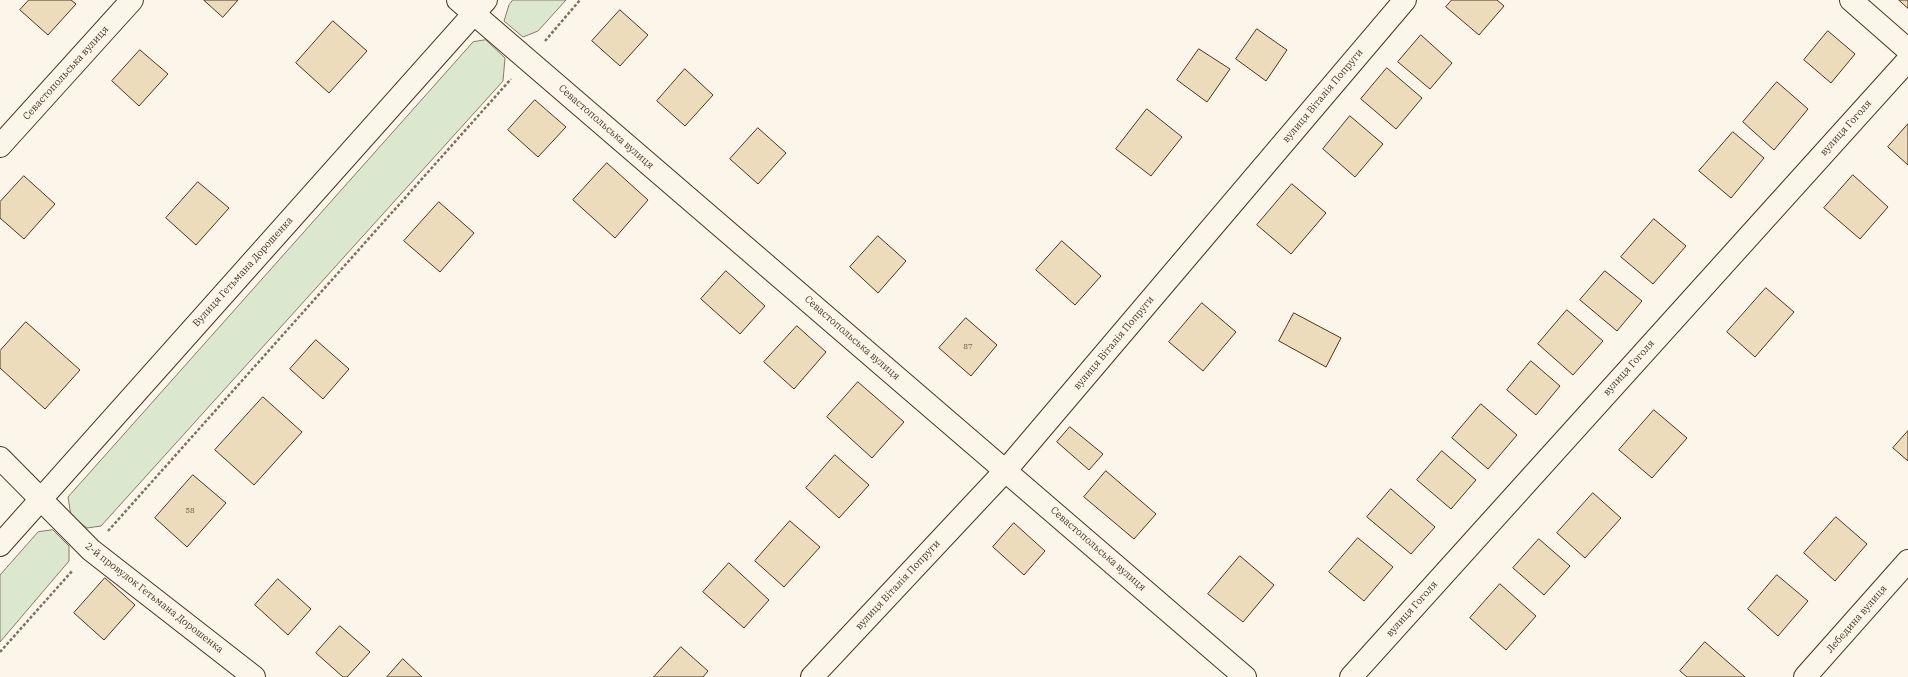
<!DOCTYPE html>
<html>
<head>
<meta charset="utf-8">
<style>
  body { margin:0 }
  canvas { display:block; background:#fbf6e9 }
</style>
</head>
<body>
<canvas width="1908" height="677"></canvas>
<script>
const ctx = document.querySelector('canvas').getContext('2d');
ctx.lineJoin = 'round';
function fillPath(path, color) {
  ctx.fillStyle = color;
  ctx.fill(path, 'evenodd');
}
function trace(path, color, width, dash) {
  ctx.strokeStyle = color;
  ctx.lineWidth = width;
  ctx.lineCap = dash ? 'butt' : 'round';
  ctx.setLineDash(dash || []);
  ctx.stroke(path);
}
function drawText(font, color, halo, rows, align = 'center') {
  ctx.font = font + ' "IBM Plex Serif",serif';
  ctx.lineWidth = 3;
  ctx.setLineDash([]);
  ctx.textBaseline = 'middle';
  ctx.strokeStyle = halo;
  ctx.fillStyle = color;
  for (const [text, x, y, turn = 0] of rows) {
    ctx.save();
    ctx.translate(x, y);
    ctx.rotate((+turn || 0) * Math.PI / 180);
    ctx.textAlign = isNaN(turn) ? turn : align;
    if (halo) ctx.strokeText(text, 0, 0);
    ctx.fillText(text, 0, 0);
    ctx.restore();
  }
}
const green = new Path2D(`
  M 513,0 L 566,0 L 538,31 L 523,37 L 504,21 L 509,5 Z
  M 486,40 L 505,58 L 503,81 L 101,526 L 87,528 L 71,516 L 68,497 L 473,42 Z
  M 53,530 L 69,546 L 69,561 L 0,642 L 0,575 L 38,532 Z`);
fillPath(green, '#dce7d0');
trace(green, '#887966', 1);
const building = new Path2D(`
  M 29,0 L 71,0 L 76,4 L 48,35 L 20,10 Z
  M 204,0 L 238,0 L 223,17 Z
  M 1452,0 L 1497,0 L 1504,6 L 1479,35 L 1446,7 Z
  M 1899,0 L 1908,0 L 1908,8 Z
  M 620,10 L 648,35 L 620,66 L 592,41 Z
  M 333,21 L 367,51 L 329,93 L 296,63 Z
  M 1257,29 L 1287,50 L 1266,81 L 1236,59 Z
  M 1828,31 L 1855,54 L 1831,83 L 1804,60 Z
  M 1421,35 L 1452,63 L 1430,89 L 1398,62 Z
  M 1199,49 L 1230,69 L 1207,102 L 1177,80 Z
  M 140,50 L 168,74 L 139,106 L 112,81 Z
  M 1387,68 L 1422,98 L 1396,129 L 1361,99 Z
  M 685,69 L 713,95 L 685,126 L 657,101 Z
  M 1777,82 L 1808,109 L 1774,150 L 1743,122 Z
  M 535,100 L 566,127 L 538,157 L 508,130 Z
  M 1147,109 L 1182,137 L 1151,176 L 1116,149 Z
  M 1350,116 L 1383,144 L 1355,177 L 1323,149 Z
  M 1908,124 L 1908,165 L 1888,147 Z
  M 758,128 L 786,153 L 758,184 L 730,159 Z
  M 1733,132 L 1764,158 L 1731,198 L 1699,171 Z
  M 607,163 L 648,200 L 615,238 L 573,200 Z
  M 1853,175 L 1888,207 L 1860,239 L 1824,208 Z
  M 24,176 L 55,204 L 24,239 L 0,218 L 0,202 Z
  M 198,182 L 229,208 L 196,245 L 166,218 Z
  M 1292,184 L 1326,213 L 1291,254 L 1257,225 Z
  M 439,202 L 474,233 L 440,272 L 404,241 Z
  M 1654,219 L 1686,246 L 1653,284 L 1621,257 Z
  M 878,236 L 906,261 L 878,293 L 850,267 Z
  M 1062,241 L 1101,276 L 1075,305 L 1036,270 Z
  M 726,271 L 765,306 L 740,334 L 701,299 Z
  M 1605,271 L 1642,301 L 1617,331 L 1580,300 Z
  M 1766,288 L 1794,312 L 1755,357 L 1727,332 Z
  M 1202,303 L 1236,332 L 1203,371 L 1169,342 Z
  M 1567,310 L 1603,341 L 1573,375 L 1538,344 Z
  M 1294,313 L 1341,338 L 1326,367 L 1279,341 Z
  M 966,318 L 997,345 L 971,376 L 939,348 Z
  M 26,322 L 80,370 L 45,409 L 0,368 L 0,351 Z
  M 797,326 L 826,352 L 794,389 L 764,362 Z
  M 316,340 L 349,369 L 323,399 L 290,369 Z
  M 1531,361 L 1560,386 L 1536,415 L 1507,390 Z
  M 858,382 L 904,422 L 872,458 L 827,417 Z
  M 263,397 L 302,432 L 254,485 L 215,450 Z
  M 1481,404 L 1517,435 L 1488,469 L 1452,438 Z
  M 1654,410 L 1687,438 L 1652,478 L 1619,450 Z
  M 1070,427 L 1103,454 L 1089,470 L 1057,442 Z
  M 1908,431 L 1908,461 L 1893,448 Z
  M 1442,451 L 1476,480 L 1451,509 L 1417,480 Z
  M 835,455 L 869,485 L 839,518 L 806,488 Z
  M 1106,471 L 1156,514 L 1134,539 L 1084,497 Z
  M 193,475 L 226,503 L 187,547 L 155,518 Z
  M 1391,489 L 1435,527 L 1411,554 L 1367,517 Z
  M 1593,493 L 1621,518 L 1585,558 L 1557,533 Z
  M 1836,517 L 1867,544 L 1835,581 L 1804,553 Z
  M 790,521 L 820,547 L 784,587 L 755,561 Z
  M 1014,523 L 1045,551 L 1024,575 L 993,547 Z
  M 1358,538 L 1393,567 L 1364,601 L 1329,572 Z
  M 1539,539 L 1570,566 L 1544,595 L 1513,568 Z
  M 1240,556 L 1274,585 L 1243,622 L 1208,594 Z
  M 729,563 L 769,600 L 744,628 L 703,592 Z
  M 1777,575 L 1808,601 L 1778,636 L 1748,609 Z
  M 105,578 L 135,605 L 104,640 L 74,613 Z
  M 278,579 L 311,609 L 288,635 L 255,605 Z
  M 1500,584 L 1536,616 L 1506,650 L 1470,618 Z
  M 340,626 L 370,652 L 347,677 L 343,677 L 316,653 Z
  M 1705,642 L 1745,677 L 1687,677 L 1680,671 Z
  M 681,647 L 708,671 L 703,677 L 654,677 Z
  M 403,659 L 422,677 L 387,677 Z`);
fillPath(building, '#ecdcbc');
trace(building, '#4a3520', 1);
const street = new Path2D(`
  M 458,0 L 1245,677
  M 1851,0 L 1908,50
  M 0,146 L 132,0
  M 0,458 L 91,550 L 254,677
  M 812,677 L 1006,470 L 1405,0
  M 1351,677 L 1908,60
  M 1805,677 L 1908,561`);
const secondary = new Path2D(`
  M 0,545 L 486,0`);
trace(street, '#4a3520', 24);
trace(secondary, '#4a3520', 24);
trace(new Path2D(`
  M 545,41 L 580,0
  M 108,531 L 511,79
  M 0,652 L 73,570`), '#7f6f5c', 2.5, [3, 2]);
trace(street, '#fbf6e9', 22);
trace(secondary, '#fbf6e9', 22);
drawText('8px', '#725f47', null, [
  ["87",968,347],
  ["58",190,511]
]);
drawText('10px', '#4a3520', '#fbf6e9', [
  ["Севастопольська вулиця",66,73,-48],
  ["вулиця Віталія Попруги",1323,96,-50],
  ["Севастопольська вулиця",606,127,41],
  ["вулиця Гоголя",1846,128,-48],
  ["Вулиця Гетьмана Дорошенка",243,272,-48],
  ["Севастопольська вулиця",852,338,41],
  ["вулиця Віталія Попруги",1114,343,-50],
  ["вулиця Гоголя",1629,368,-48],
  ["Севастопольська вулиця",1098,549,41],
  ["вулиця Віталія Попруги",898,585,-47],
  ["2-й провулок Гетьмана Дорошенка",154,598,38],
  ["вулиця Гоголя",1412,609,-48],
  ["Лебедина вулиця",1857,619,-49]
]);
</script>
</body>
</html>
